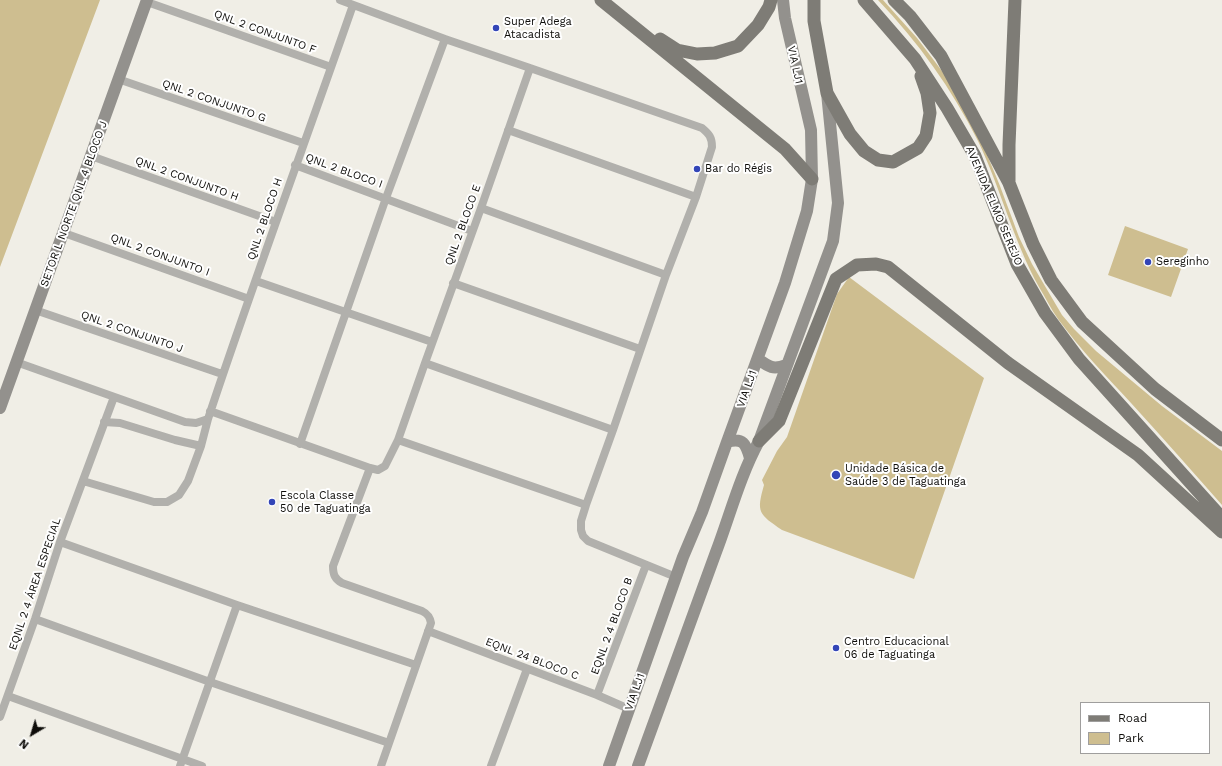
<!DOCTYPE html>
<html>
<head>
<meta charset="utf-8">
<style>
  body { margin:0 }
  #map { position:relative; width:1222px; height:766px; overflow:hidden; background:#f0eee6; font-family:"Work Sans",sans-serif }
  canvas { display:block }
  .legend { position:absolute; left:1080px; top:702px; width:130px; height:52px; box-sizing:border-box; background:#fff; border:1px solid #9f9e9d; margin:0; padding:5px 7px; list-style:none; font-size:12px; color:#0e0d0a }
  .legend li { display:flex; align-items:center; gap:8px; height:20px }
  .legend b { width:20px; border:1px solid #9f9e9d }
  .north { position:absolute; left:12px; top:714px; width:40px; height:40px; -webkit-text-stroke:3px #fff; paint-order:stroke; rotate:218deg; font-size:11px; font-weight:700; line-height:16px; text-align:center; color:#0e0d0a }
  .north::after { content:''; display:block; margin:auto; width:14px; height:18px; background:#0e0d0a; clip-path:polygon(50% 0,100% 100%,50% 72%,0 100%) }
</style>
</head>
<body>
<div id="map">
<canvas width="1222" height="766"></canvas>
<ul class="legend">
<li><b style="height:5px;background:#7e7c76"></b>Road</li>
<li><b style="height:11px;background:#cebe90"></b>Park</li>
</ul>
<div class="north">N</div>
</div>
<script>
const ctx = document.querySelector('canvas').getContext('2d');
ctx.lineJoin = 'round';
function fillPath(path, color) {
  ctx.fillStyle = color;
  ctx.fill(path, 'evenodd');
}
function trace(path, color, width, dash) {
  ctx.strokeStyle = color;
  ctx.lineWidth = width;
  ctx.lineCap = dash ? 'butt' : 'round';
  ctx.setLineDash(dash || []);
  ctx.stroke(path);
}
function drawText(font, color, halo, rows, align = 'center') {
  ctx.font = font + ' "Work Sans",sans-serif';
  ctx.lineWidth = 4;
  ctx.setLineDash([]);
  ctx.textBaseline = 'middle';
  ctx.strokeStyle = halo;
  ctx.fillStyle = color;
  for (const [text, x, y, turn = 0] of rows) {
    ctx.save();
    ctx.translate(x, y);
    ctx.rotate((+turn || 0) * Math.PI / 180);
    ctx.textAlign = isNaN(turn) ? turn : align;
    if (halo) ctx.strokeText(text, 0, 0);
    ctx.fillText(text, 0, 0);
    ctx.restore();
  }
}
fillPath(new Path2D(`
  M 0,0 L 100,0 L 0,267 Z
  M 878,0 L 883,0 L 917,38 L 945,75 L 981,140 L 1000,186 L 1019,237 L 1032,264 L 1062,315 L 1074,329 L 1096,351 L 1162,406 L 1222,451 L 1222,505 C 1192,471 1162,437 1131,403 C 1106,376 1080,349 1058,319 C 1051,309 1045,297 1039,287 C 1013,240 1001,189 978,141 C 952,89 918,42 878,0 Z
  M 1125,226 L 1188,249 L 1171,297 L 1108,275 Z
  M 849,277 L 984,378 L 914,579 L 782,530 C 759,514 756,513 764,485 L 762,480 L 777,451 L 787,437 L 837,294 Z`), '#cebe90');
trace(new Path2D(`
  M 340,0 L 445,39 L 530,68 L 702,128 C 709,134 712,137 712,147 L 696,197 L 666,275 L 613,430 L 586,505 L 581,521 L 581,530 L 583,536 L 588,541 L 676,577
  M 147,2 L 331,67
  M 118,79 L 303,143
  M 508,130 L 696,197
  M 91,156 L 276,222
  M 295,165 L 472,231
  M 481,208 L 666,275
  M 64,233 L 249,299
  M 256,281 L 432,342
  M 453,283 L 640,349
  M 35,310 L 222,374
  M 16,362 L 185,422 L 196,423 L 208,419 C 254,280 305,143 353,5
  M 425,363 L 613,430
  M 210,411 L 370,468 L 378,470 L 385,466 L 398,440 L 425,363 L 481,208 L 530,68
  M 104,422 L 120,423 L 175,440 L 201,446
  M 398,440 L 586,505
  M 300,444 L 386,198 L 445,39
  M 370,468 L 333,566 C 333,575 335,579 342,583 L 422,611 C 428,614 430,617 431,623 L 381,766
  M 83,481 L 154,502 L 167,502 L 179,495 L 188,481 L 201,446 L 208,419
  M 60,542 L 237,605 L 416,665
  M 35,619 L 210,682 L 389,743
  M 428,631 L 597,695 L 629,709
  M 597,695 L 646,565
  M 8,696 L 202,766
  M 0,717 L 35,619 L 60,542 L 114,397
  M 180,766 L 237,605
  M 491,766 L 527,669`), '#b1b0ac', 8);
trace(new Path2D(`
  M 758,359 C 769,367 773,370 786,365
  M 0,408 L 147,0
  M 727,442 C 743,437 746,444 750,458
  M 609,766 L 683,557 L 702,512 L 727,442 L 785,283 L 807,211 L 812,179 L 811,130 L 785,18 L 783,0
  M 638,766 C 664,695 690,623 716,552 C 730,515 740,476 759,441 L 833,241 L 838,203 L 827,93`), '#93918d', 12);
trace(new Path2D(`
  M 601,0 L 785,149 L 812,179
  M 814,0 L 814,21 L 827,93 L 850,134 L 864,151 L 878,160 L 893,162 L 918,148 L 926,136 L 930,113 L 927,93 L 921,76
  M 864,0 L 915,59 L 947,108 L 975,156 L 1017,264 L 1045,313 L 1079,359 L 1222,518
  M 894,0 L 910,16 L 941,56 L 1009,183 L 1033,244 L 1051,280 L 1082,322 L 1155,389 L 1222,440
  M 660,39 L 677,50 L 697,54 L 715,53 L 738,46 L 758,25 L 769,7 L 771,0
  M 1009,181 L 1009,145 L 1015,0
  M 759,441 L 779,421 L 836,279 L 857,265 L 876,264 L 888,267 L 1008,363 L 1138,455 L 1222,532`), '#7e7c76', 13);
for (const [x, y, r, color] of [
  [496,28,4,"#3345b7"],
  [697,169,4,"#3345b7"],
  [1148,262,4,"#3345b7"],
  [836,475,5,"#3345b7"],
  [272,502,4,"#3345b7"],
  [836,648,4,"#3345b7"]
]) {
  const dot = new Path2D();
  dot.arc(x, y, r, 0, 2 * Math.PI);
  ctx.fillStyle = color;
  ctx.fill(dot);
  trace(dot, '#fff', 1.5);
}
drawText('11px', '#0e0d0a', '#fff', [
  ["Super Adega",504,22],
  ["Atacadista",504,35],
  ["Bar do Régis",705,169],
  ["Sereginho",1156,262],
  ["Unidade Básica de",845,469],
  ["Saúde 3 de Taguatinga",845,482],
  ["Escola Classe",280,496],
  ["50 de Taguatinga",280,509],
  ["Centro Educacional",844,642],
  ["06 de Taguatinga",844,655]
], 'left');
drawText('11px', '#0e0d0a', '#fff', [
  ["QNL 2 CONJUNTO F",265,32,20],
  ["VIA LJ1",795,65,78],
  ["QNL 2 CONJUNTO G",214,101,19],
  ["QNL 2 BLOCO I",344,171,20],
  ["QNL 2 CONJUNTO H",187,179,20],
  ["SETOR L NORTE QNL 4 BLOCO J",74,204,-70],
  ["AVENIDA ELMO SEREJO",994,206,67],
  ["QNL 2 BLOCO H",265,219,-71],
  ["QNL 2 BLOCO E",463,225,-70],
  ["QNL 2 CONJUNTO I",160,255,20],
  ["QNL 2 CONJUNTO J",132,332,19],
  ["VIA LJ1",747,389,-70],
  ["EQNL 2 4 ÁREA ESPECIAL",35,584,-71],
  ["EQNL 2 4 BLOCO B",612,626,-70],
  ["EQNL 24 BLOCO C",532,659,21],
  ["VIA LJ1",635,692,-70]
]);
</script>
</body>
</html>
